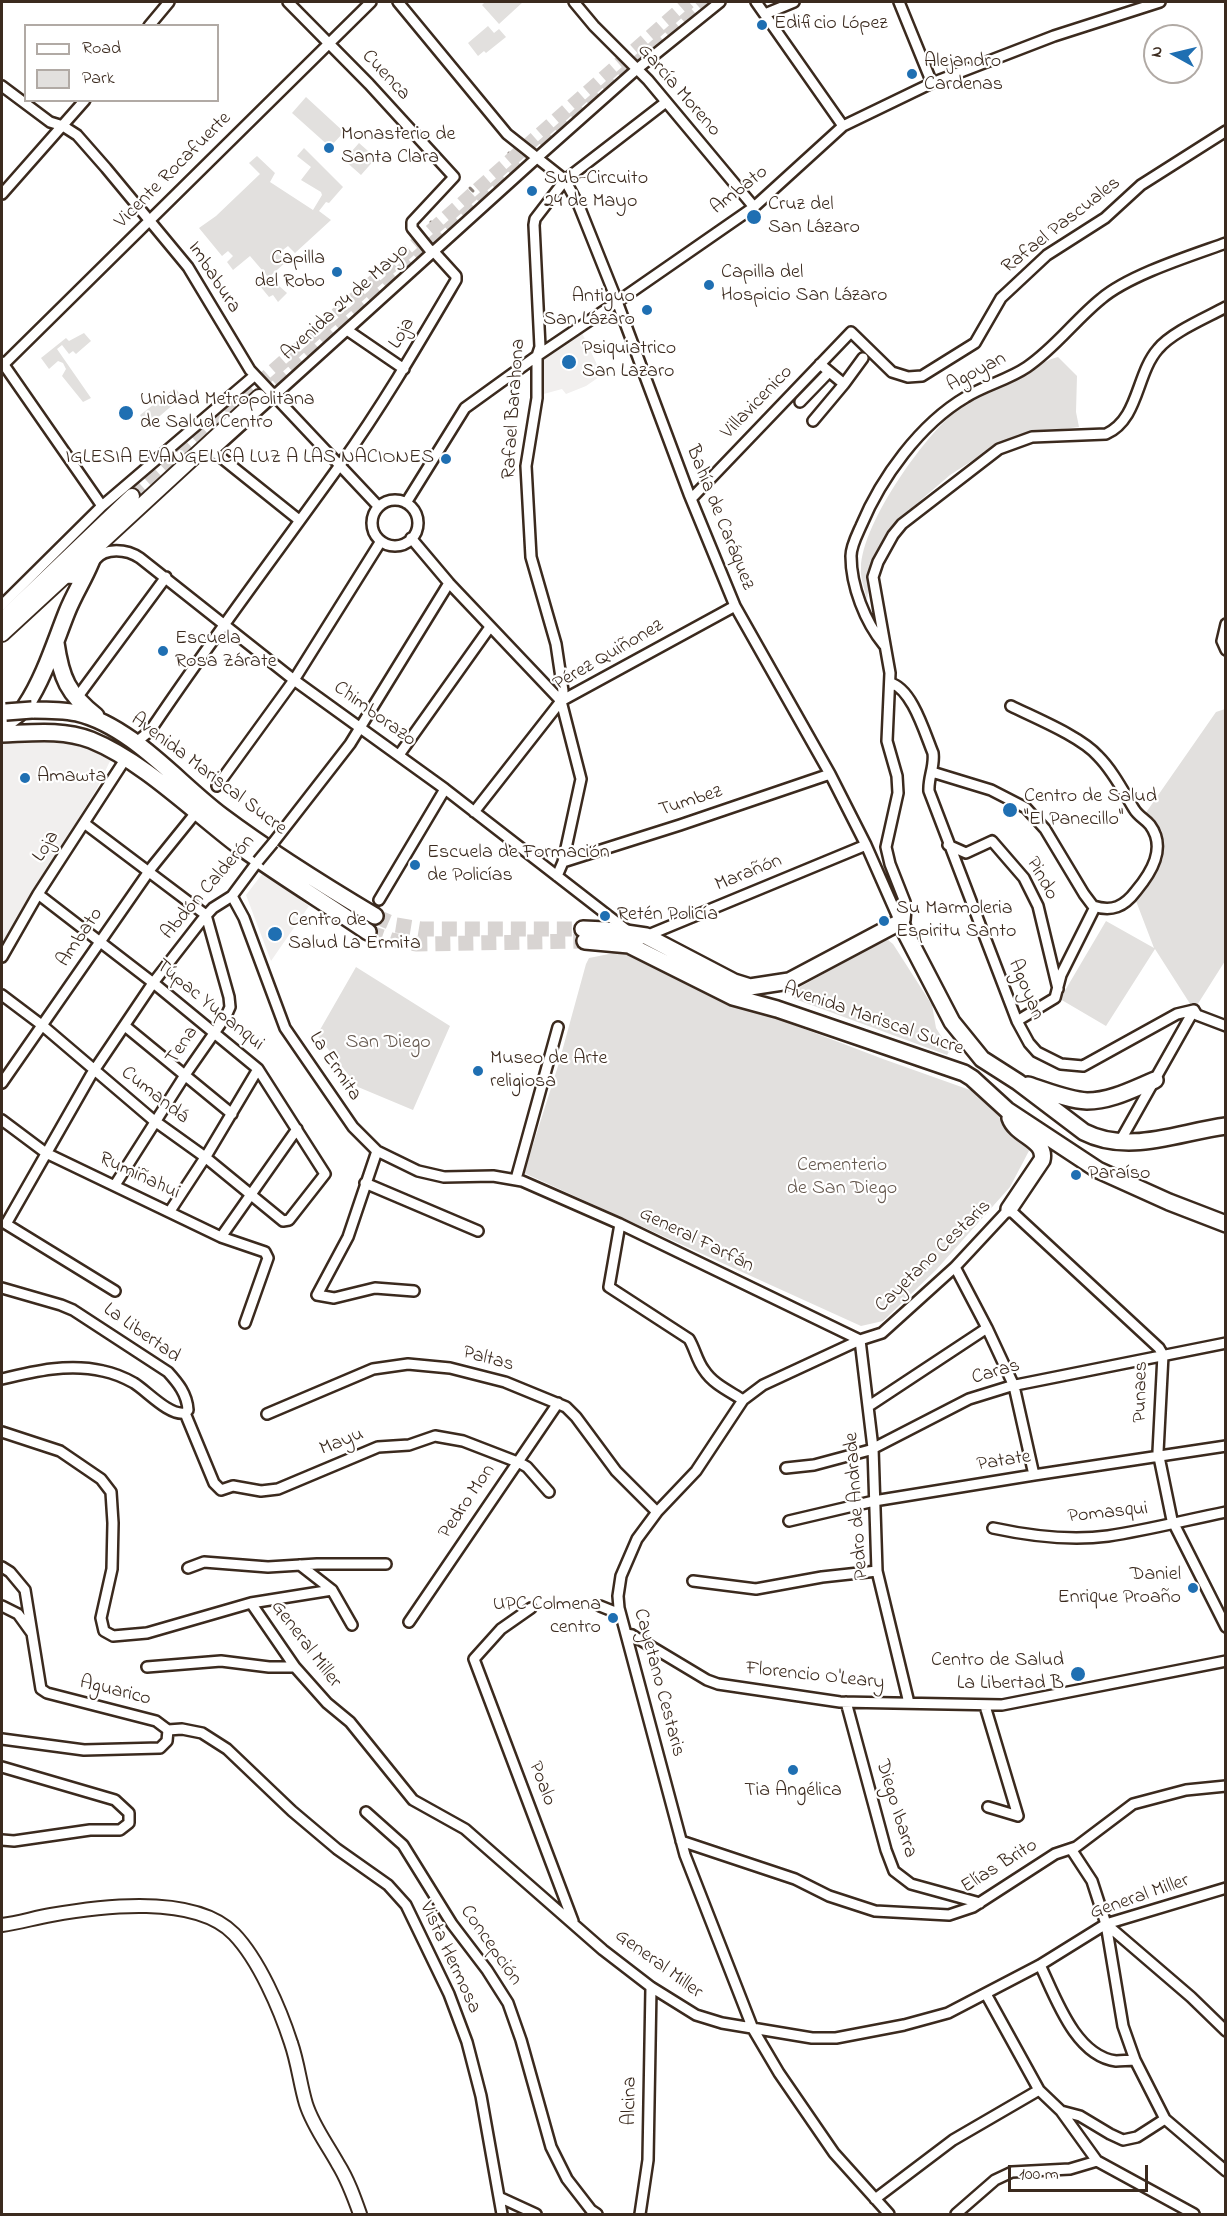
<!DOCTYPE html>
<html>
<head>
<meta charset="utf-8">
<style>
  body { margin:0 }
  #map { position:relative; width:1227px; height:2216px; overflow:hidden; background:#fff; font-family:"Indie Flower",sans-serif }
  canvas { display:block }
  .frame { position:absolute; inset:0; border:3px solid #3b2a1e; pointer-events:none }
  .legend { position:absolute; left:24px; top:24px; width:195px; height:78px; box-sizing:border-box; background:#fff; border:2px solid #b1aaa5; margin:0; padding:8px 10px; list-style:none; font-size:18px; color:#3b2a1e }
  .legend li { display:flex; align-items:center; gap:12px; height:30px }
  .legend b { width:30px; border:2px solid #b1aaa5 }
  .north { position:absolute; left:1143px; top:24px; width:60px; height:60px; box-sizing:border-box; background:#fff; border:2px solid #b1aaa5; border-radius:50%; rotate:278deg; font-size:16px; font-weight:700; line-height:24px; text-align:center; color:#3b2a1e }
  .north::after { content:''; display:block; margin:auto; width:21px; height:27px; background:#1f6fb2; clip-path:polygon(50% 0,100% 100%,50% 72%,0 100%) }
  .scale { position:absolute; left:1008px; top:2165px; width:140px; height:27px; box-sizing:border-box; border:3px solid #3b2a1e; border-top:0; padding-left:8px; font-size:18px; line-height:21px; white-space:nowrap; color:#3b2a1e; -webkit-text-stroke:4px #fff; paint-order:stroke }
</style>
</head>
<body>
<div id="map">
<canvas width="1227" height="2216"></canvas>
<div class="frame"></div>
<ul class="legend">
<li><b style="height:8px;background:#fff"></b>Road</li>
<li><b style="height:16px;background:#e2e0de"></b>Park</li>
</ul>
<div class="north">N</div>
<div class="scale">100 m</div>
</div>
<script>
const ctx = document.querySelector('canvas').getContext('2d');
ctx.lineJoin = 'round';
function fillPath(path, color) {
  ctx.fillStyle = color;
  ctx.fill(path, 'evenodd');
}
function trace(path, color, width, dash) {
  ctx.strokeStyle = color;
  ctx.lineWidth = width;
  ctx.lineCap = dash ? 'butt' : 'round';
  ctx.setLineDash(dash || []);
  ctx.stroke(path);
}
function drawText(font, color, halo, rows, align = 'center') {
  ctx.font = font + ' "Indie Flower",sans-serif';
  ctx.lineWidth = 4.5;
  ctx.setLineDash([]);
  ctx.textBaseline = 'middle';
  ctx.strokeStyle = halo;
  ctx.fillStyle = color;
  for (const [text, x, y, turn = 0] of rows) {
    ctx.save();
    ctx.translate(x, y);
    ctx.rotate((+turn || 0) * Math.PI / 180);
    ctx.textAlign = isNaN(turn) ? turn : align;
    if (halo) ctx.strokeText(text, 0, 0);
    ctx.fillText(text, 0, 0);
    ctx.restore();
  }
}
fillPath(new Path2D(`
  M 582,333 L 602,375 L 586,386 L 566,394 L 562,389 L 540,395 L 542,358 Z
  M 56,739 L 83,744 L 112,757 L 96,790 L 2,943 L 2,741 Z
  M 263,873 L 309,906 L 271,961 L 246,895 Z`), '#f1efee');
fillPath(new Path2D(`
  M 485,2 L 523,2 L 499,24 L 482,5 Z
  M 488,26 L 494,33 L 499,29 L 506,37 L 486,53 L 484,51 L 478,56 L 468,43 Z
  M 306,97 L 344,132 L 330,147 L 292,113 Z
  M 359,143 L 376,158 L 361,175 L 344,160 Z
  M 304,148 L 343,187 L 329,203 L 326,202 L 319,211 L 331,220 L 295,253 L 288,246 L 279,253 L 286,262 L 269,277 L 287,293 L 278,302 L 273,295 L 269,297 L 255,280 L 257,277 L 262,283 L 268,277 L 250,256 L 233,270 L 227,262 L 233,256 L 228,251 L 222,256 L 199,228 L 216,216 L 260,174 L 249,163 L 257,156 L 275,173 L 270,182 L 313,210 L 322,195 L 321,192 L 301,180 L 311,167 L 297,156 Z
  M 84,333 L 91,341 L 76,354 L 73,351 L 69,354 L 62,345 L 57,349 L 91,398 L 83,402 L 62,376 L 66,369 L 63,363 L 58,361 L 49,369 L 41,358 L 66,338 L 69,341 Z
  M 1058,357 L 1077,376 L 1076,412 L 1079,427 L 1019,434 L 995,446 L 950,475 L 922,499 L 896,525 L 870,574 L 867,600 C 865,590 860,578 861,568 C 862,522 927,431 964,404 C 979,393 1001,388 1018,379 C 1034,371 1039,362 1058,357 Z
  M 175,388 L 182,397 L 147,427 L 140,415 Z
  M 1225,709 L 1225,961 L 1194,1010 L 1155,949 L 1106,1026 L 1060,999 L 1106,921 L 1154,948 L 1136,901 L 1163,859 L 1162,831 L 1145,814 L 1216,712 Z
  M 888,940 L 893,944 L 932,1005 L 936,1028 L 950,1050 L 947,1055 L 795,999 L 791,994 L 798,988 L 883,941 Z
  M 624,951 L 646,958 L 737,1007 L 760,1012 L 883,1059 L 984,1095 L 1007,1126 L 1031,1147 L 1010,1187 L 936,1270 L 883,1321 L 861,1326 L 524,1173 L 558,1066 L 586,964 L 589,958 Z
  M 356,967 L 450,1026 L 413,1110 L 358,1087 L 317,1035 Z`), '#e2e0de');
trace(new Path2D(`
  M 509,153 L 512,157
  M 470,188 L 473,191
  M 431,222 L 434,226`), '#887e77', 3);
trace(new Path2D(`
  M 259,397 L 706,2
  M 132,496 L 689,2`), '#d8d4d2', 14, [14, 7]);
trace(new Path2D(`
  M 375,916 L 396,925 L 421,929 L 583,929
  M 368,932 L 391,940 L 417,944 L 585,941`), '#d8d4d2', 15, [15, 8]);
const minor = new Path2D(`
  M 398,2 L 507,134 L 565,180 L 579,206 L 615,296 L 689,494 L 735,606 L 830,774 L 866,845 L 900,922 L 905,920 L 906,909 L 905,902 L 890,864 L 886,847 L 898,793 L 897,776 L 887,741 L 890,673 L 873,577 L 878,562 L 893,535 L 902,524 L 999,449 L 1032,437 L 1106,434 C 1139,419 1136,374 1158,349 C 1172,332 1206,318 1226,307
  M 574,2 L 594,26 L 648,80 L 754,207
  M 756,2 L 843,126
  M 899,2 L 932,83
  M 765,14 L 794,2
  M 149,26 L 169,2
  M 2,86 L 50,122 L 63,126 L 77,135 L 106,168 L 188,267 L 250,370 L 378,506
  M 2,194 L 85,100
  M 347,330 L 404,369
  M 2,362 L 102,506
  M 2,366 L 371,2
  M 844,384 L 863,358
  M 800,402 L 829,372
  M 813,421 L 844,384 L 820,364
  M 691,499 L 851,332 L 892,372 L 908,377 L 922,376 L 975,343 L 1001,298 L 1047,255 L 1105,218 L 1141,185 L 1226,131
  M372 523a23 23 0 1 1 46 0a23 23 0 1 1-46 0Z
  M 406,503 L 465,408 L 537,356 L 617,302 L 754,207 L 843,126 L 932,83 L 1054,36 L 1160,2
  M 299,520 L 213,451 L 539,156 L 637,69 L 720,2
  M 411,538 L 449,583 L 561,701
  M 95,560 C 105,547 127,549 140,558 L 294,680 L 445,789 L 628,931
  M 2,605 L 102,506 L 254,376
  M 1226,624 L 1222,641 L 1226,650
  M 884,645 C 865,622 851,586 851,556 C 851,546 857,535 861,526 C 881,478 920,424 966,397 C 985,385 1008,380 1027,367 C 1055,348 1075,320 1101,299 C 1129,275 1190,256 1226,243
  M 890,683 C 912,688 925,734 933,753 C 935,766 928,778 929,791 L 1017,1021 L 1029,1043 L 1037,1052 L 1061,1064 L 1083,1066 L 1177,1014 L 1194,1010
  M 76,699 L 166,577
  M 135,743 L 150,731 C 211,640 277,553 340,465 C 383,405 419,343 456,280 L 456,276 L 436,254 L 429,249 L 412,228 L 412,222 L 454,177 L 369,84 L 288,2
  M 399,755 L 490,627
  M 932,772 L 991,790 L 1026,808 L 1045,829 L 1084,894 L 1093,906 C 1112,912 1124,907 1136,891 C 1151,873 1167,848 1150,825 C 1145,819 1138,816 1134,809 C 1123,791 1113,771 1098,756 C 1080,736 1035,718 1011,706
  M 217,786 L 294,680 L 381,541
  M 474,812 L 561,701 L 735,606
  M 84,823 L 206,915
  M 273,843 L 350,744 L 449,583
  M 948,845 L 966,853 L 992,841 L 1024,878 L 1038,906 L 1058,989
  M 563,862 L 680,825 L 830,774
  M 557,876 L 563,862 L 581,779 L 561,701 L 563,691 L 556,644 L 531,557 L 526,466 L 537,398 L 537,356 L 540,347 L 534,225 L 535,219 L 565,180 L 666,102
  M 232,896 L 244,918 L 285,1028 L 353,1127 L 377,1151 L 418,1171 L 444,1177 L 493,1176 L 522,1181 L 620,1224 L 860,1340
  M 379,900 L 445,789
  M 646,936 L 866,845
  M 2,957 L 38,894 L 126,758
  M 2,995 L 43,1026 L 152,1119 L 205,1157 L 283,1221 L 289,1220 L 325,1174 L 258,1069 L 156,985 L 38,894
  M 1194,1010 L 1197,1015 L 1226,1026
  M 1017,1021 L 1055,998 L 1061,975 L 1095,907
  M 125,1026 L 232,1114
  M 2,1083 L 152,867 L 194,815
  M 2,1120 L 46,1153 L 221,1237 L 265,1252 L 268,1258 L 245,1323
  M 1119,1143 L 1194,1010
  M 377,1151 L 348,1237 L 317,1295 L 334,1298 L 375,1288 L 414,1291
  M 516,1179 L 558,1027
  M 365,1183 L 478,1231
  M 115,1185 L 187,1072 L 226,1016 L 230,1007 L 229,997 L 206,915
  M 170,1211 L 208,1153 L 258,1069
  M 620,1224 L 609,1287 L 689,1339 C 695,1349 697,1361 704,1370 C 713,1384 729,1391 743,1400
  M 221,1237 L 297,1129
  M 955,1267 L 987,1328 L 1014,1386 L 1034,1475
  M 2,1288 L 61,1305 L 73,1310 L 168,1372 C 178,1383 187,1394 188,1410 L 185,1413
  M 115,1291 L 6,1224 L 91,1075 L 153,983 L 202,920 L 213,908 L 232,896 L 258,861
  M 860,1340 L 873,1448 L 877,1571 L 909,1703
  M 2,1379 C 35,1371 69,1363 103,1371 C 113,1373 125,1378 134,1383 C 147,1391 169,1416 185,1413
  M 869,1406 L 987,1328
  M 185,1413 L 214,1483 L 221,1490 L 233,1486 L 261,1491 L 278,1489 L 378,1447 L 409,1445 L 435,1436 L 463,1441 L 520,1463 L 527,1467 L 549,1492
  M 267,1414 L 373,1369 L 408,1364 L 450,1368 L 505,1382 L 566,1407 L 576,1417 L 616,1471 L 657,1512
  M 2,1432 L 60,1451 L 101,1479 L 111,1492 L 113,1523 L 112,1569 L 101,1618 L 104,1631 L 113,1636 L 147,1633 L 251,1603 L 332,1590
  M 786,1468 L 814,1465 L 870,1450 L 969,1399 L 1011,1386 L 1226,1343
  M 789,1521 L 874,1501 L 1034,1475 L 1226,1446
  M 993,1528 C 1030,1536 1070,1541 1108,1536 C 1148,1530 1186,1520 1226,1512
  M 300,1565 L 332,1590 L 352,1625
  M 2,1567 L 10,1572 L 25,1590 L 41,1689 L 47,1693 L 156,1721 L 168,1730 L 167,1741 L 160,1748 L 84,1750 L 2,1739
  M 188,1568 L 204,1562 L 268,1567 L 317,1564 L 386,1564
  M 693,1581 L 756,1589 L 822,1577 L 877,1571
  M 251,1603 L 295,1667 L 327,1703 L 350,1722 L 413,1800 L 465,1829 L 603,1950 L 651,1987 L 696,2015 L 722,2023 L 812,2038 L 836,2038 L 904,2025 L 948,2013 L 1040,1965 L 1106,1924 L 1226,1888
  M 2,1606 L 18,1614 L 31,1632
  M 600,1606 L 620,1614
  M 531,1608 L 501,1629 L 474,1659 L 573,1921
  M 409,1622 L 558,1403
  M 626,1634 L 632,1635 L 707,1680 L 718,1684 L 840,1702 L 1002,1705 L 1226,1661
  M 147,1667 L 221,1661 L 269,1667 L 295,1667
  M 846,1702 L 886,1850 L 894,1871 L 911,1884 L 980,1903
  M 985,1706 L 1018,1816 L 988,1807
  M 168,1730 L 182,1729 L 202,1733 L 227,1749 L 292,1811 L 337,1849 L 388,1885 L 406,1905 L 449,1994 L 467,2042 L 481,2096 L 502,2214
  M 2,1767 L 115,1800 L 129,1813 L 129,1823 L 120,1830 L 90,1830 L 14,1841 L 2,1840
  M 366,1812 L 403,1845 L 452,1924 L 487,1970 L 508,2003 L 521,2040 L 551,2147 L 567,2179 L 591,2210 L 597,2214
  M 681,1841 L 795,1879 L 829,1896 L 875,1911 L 949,1915 L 973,1907 L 1055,1854 L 1076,1847 L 1133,1804 L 1186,1790 L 1226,1786
  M 1071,1849 L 1092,1881 L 1106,1924 L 1123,2026 L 1135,2060 L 1165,2119 L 1226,2171
  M 1106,1924 L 1191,1997 L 1226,2031
  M 1040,1965 C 1055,1996 1075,2056 1116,2061 C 1122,2061 1128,2060 1135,2060
  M 986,1994 L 1039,2090 L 1061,2111 L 1097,2161 L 1194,2214
  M 1061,2111 L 1080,2116 L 1110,2134 L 1123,2140 L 1137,2137 L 1165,2119
  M 499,2197 L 536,2214
  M 875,2199 L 953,2140 L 1039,2090
  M 640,2214 L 648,2160 L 651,1987
  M 889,2214 L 834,2153 L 779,2073 L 753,2029 L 685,1855 L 619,1608 L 618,1596 L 621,1576 L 637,1539 L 657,1512 L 696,1471 L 743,1400 L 763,1385 L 860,1340 L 882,1333 L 955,1267 L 1009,1209 L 1159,1348 L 1163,1355 L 1158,1452 L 1172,1520 L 1226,1627
  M 956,2214 L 995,2180 L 1012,2172 L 1070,2169 L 1097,2161`);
const tertiary = new Path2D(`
  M 2,1925 C 18,1923 34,1918 51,1915 C 101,1906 195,1894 234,1934 C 259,1960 280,2009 291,2043 C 298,2063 300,2084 306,2104 C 313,2126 327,2144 338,2164 C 348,2180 354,2197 360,2214`);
const secondary = new Path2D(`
  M 2,620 L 132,496
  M 2,634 L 259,397`);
const primary = new Path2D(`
  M 65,575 L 84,576
  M 56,643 C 61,678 68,694 96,716
  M 32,710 C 47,710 62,710 77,713 C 132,726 178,783 222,816 C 270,852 323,885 375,916
  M 2,725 C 11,720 21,714 26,705 C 44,678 55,642 67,612 C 76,589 91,569 97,545
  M 2,734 C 32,733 62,729 91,740 C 143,761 194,812 239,846 C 281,876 325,903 368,932
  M 583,929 L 606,930 L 646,936 L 734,982 L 750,987 L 789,981 L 900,922 L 952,1022 L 982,1059 L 1018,1082 L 1084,1132 C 1129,1155 1179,1132 1226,1126
  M 585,941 L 629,945 L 733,997 L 777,1009 L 964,1073 L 972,1078 L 1007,1110 L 1098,1170 L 1169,1202 L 1226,1224
  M 1028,1085 C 1047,1091 1068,1100 1087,1101 C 1111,1101 1133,1089 1155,1080
  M 1009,1209 L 1042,1160 C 1047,1140 1016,1136 1010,1118`);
trace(minor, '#3b2a1e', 14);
trace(tertiary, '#3b2a1e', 16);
trace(secondary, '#3b2a1e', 18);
trace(primary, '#3b2a1e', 20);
trace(minor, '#fff', 9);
trace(tertiary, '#fff', 12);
trace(secondary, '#fff', 14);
trace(primary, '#fff', 15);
const minorBridge = new Path2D(`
  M 258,861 L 273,843`);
const primaryBridge = new Path2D(`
  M 6,712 L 32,710`);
trace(minorBridge, '#3b2a1e', 14, []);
trace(primaryBridge, '#3b2a1e', 20, []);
trace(minorBridge, '#fff', 9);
trace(primaryBridge, '#fff', 15);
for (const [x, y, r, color] of [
  [762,25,6,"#1f6fb2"],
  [912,74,6,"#1f6fb2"],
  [329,148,6,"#1f6fb2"],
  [532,191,6,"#1f6fb2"],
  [754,217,8,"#1f6fb2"],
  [337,272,6,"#1f6fb2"],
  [709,285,6,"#1f6fb2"],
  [647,310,6,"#1f6fb2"],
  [569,362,8,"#1f6fb2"],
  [126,413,8,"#1f6fb2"],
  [446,459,6,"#1f6fb2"],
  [163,651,6,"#1f6fb2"],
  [25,778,6,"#1f6fb2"],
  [1010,810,8,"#1f6fb2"],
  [415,865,6,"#1f6fb2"],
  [605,916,6,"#1f6fb2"],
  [884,921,6,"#1f6fb2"],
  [275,934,8,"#1f6fb2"],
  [478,1071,6,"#1f6fb2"],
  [1076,1175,6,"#1f6fb2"],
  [1193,1588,6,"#1f6fb2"],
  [613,1618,6,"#1f6fb2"],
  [1078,1674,8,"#1f6fb2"],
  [793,1770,6,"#1f6fb2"]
]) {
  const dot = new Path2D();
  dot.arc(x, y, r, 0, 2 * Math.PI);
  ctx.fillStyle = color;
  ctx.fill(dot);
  trace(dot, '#fff', 2);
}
drawText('20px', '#3b2a1e', '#fff', [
  ["Edificio López",774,25],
  ["Alejandro",924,63],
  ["Cardenas",924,86],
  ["Monasterio de",341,136],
  ["Santa Clara",341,159],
  ["Sub-Circuito",544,180],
  ["24 de Mayo",544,203],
  ["Cruz del",768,206],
  ["San Lázaro",768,229],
  ["Capilla",325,260,"right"],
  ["del Robo",325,283,"right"],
  ["Capilla del",721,274],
  ["Hospicio San Lázaro",721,297],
  ["Antiguo",635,298,"right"],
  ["San Lázaro",635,321,"right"],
  ["Psiquiatrico",582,350],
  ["San Lazaro",582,373],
  ["Unidad Metropolitana",140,401],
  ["de Salud Centro",140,424],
  ["IGLESIA EVANGELICA LUZ A LAS NACIONES",434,459,"right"],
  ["Escuela",175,640],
  ["Rosa Zárate",175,663],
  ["Amawta",37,778],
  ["Centro de Salud",1024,798],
  ["\"El Panecillo\"",1024,821],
  ["Escuela de Formación",427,854],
  ["de Policías",427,877],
  ["Su Marmoleria",896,910],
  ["Espiritu Santo",896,933],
  ["Retén Policía",617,916],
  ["Centro de",288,922],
  ["Salud La Ermita",288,945],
  ["Museo de Arte",490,1060],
  ["religiosa",490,1083],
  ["Paraíso",1088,1175],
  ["Daniel",1181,1576,"right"],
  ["Enrique Proaño",1181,1599,"right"],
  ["UPC Colmena",601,1606,"right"],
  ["centro",601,1629,"right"],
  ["Centro de Salud",1064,1662,"right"],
  ["La Libertad B",1064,1685,"right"],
  ["Tia Angélica",793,1792,"center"]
], 'left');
drawText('20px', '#3b2a1e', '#fff', [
  ["Cuenca",385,76,47],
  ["García Moreno",678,91,49],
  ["Vicente Rocafuerte",174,171,-45],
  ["Ambato",740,191,-38],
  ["Rafael Pascuales",1062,226,-38],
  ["Imbabura",213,278,57],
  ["Avenida 24 de Mayo",346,303,-42],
  ["Loja",403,334,-60],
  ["Agoyan",977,373,-28],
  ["Villavicenico",758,403,-46],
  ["Rafael Barahona",515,409,-86],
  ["Bahía de Caráquez",719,518,68],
  ["Pérez Quiñonez",609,656,-30],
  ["Chimborazo",374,715,36],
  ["Avenida Mariscal Sucre",208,775,37],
  ["Tumbez",691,802,-18],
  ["Loja",47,847,-58],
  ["Marañón",749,874,-22],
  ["Pindo",1041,879,61],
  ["Abdón Calderón",209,888,-49],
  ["Ambato",81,938,-56],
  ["Agoyan",1025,990,67],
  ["Túpac Yupanqui",209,1006,39],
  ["Avenida Mariscal Sucre",873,1020,19],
  ["Tena",183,1046,-56],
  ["La Ermita",334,1067,56],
  ["Cumandá",154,1096,38],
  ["Rumiñahui",139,1177,25],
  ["General Farfán",696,1241,26],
  ["Cayetano Cestaris",934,1257,-44],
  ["La Libertad",141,1334,35],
  ["Paltas",488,1360,15],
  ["Caras",996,1373,-16],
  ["Punaes",1142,1392,-89],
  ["Mayu",342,1443,-22],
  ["Patate",1004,1462,-9],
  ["Pedro Mon",468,1502,-56],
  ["Pedro de Andrade",858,1506,-94],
  ["Pomasqui",1108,1514,-6],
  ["General Miller",305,1645,53],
  ["Florencio O'Leary",815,1677,6],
  ["Cayetano Cestaris",658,1683,75],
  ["Aguarico",115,1692,14],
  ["Poalo",541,1784,69],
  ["Diego Ibarra",895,1809,73],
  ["Elías Brito",1000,1867,-32],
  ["General Miller",1140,1898,-19],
  ["Concepción",490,1946,55],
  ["Vista Hermosa",449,1958,65],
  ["General Miller",658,1965,36],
  ["Alcina",631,2101,-89]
]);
drawText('20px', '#65584e', '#fff', [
  ["San Diego",388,1044],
  ["Cementerio",842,1167],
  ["de San Diego",842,1190]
]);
</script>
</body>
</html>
